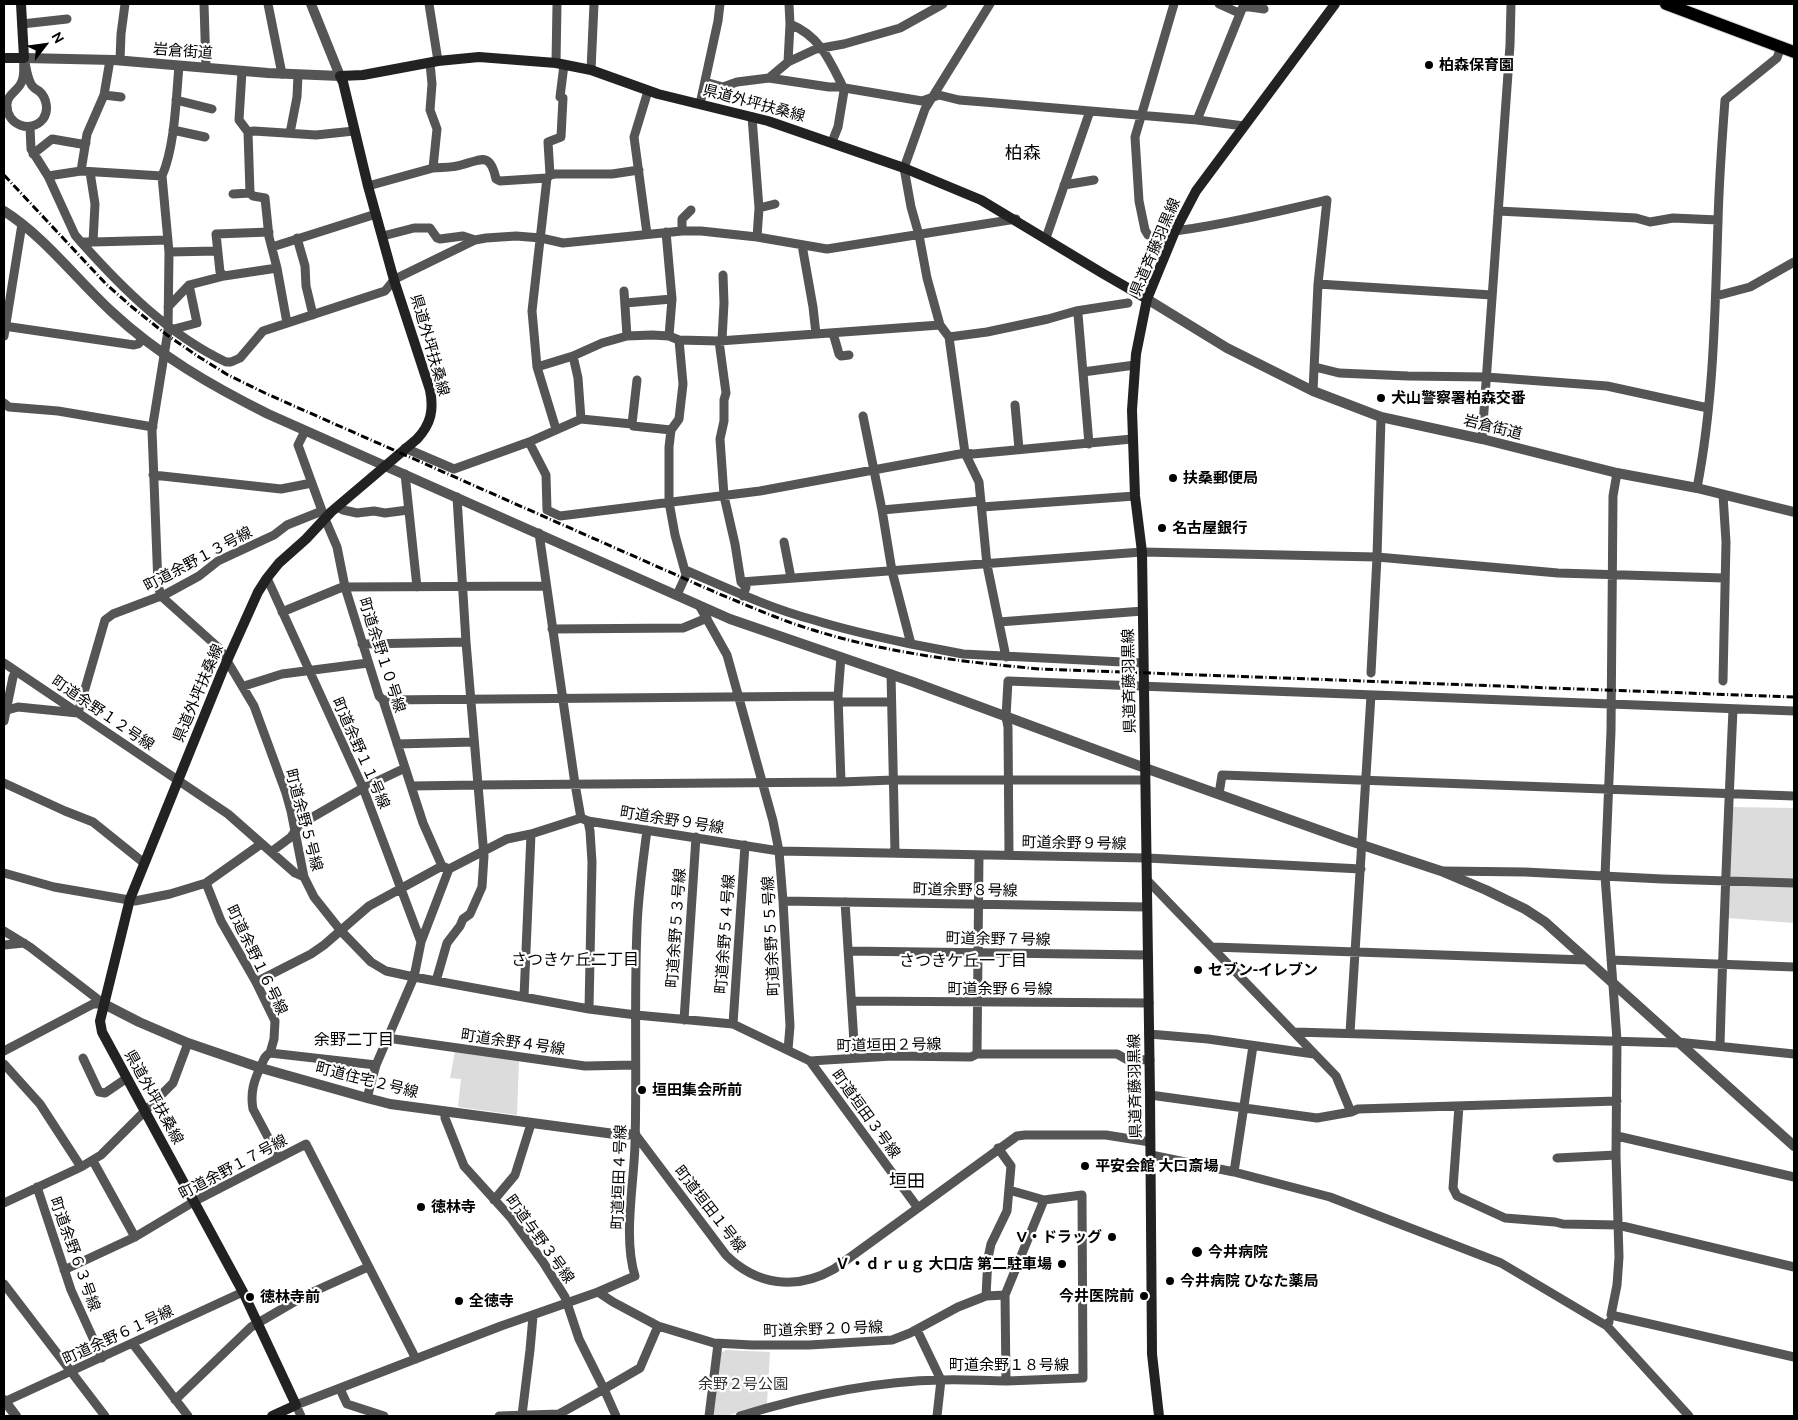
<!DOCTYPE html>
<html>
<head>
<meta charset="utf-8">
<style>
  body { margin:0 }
  #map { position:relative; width:1798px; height:1420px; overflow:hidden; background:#fff; font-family:Ubuntu,sans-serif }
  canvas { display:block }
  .frame { position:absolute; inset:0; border:5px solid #000; pointer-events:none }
  .north { position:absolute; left:20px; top:20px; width:50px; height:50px; -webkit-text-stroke:4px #fff; paint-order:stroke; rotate:60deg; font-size:14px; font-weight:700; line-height:20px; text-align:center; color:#000 }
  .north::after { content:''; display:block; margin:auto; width:18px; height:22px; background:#000; clip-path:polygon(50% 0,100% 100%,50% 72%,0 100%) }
</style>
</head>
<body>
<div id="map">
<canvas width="1798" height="1420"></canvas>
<div class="frame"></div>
<div class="north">N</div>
</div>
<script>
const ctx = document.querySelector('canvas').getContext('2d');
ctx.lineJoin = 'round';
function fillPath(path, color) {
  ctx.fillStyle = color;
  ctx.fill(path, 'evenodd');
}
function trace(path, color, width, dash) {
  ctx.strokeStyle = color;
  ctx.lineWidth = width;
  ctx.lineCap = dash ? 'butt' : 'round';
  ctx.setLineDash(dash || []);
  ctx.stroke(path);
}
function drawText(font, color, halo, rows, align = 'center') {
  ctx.font = font + ' Ubuntu,"Noto Sans JP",sans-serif';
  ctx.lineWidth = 4.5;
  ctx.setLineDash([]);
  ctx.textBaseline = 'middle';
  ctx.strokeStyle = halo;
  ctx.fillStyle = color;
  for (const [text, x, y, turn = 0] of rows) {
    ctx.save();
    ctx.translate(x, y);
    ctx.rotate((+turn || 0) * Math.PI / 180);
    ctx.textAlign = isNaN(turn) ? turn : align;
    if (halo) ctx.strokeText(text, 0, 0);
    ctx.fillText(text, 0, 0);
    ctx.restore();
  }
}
fillPath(new Path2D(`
  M 1731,807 L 1794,808 L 1794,923 L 1728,918 Z
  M 455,1051 L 519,1060 L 517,1115 L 458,1107 L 461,1079 L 450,1078 Z
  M 726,1350 L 770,1352 L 767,1404 L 726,1416 L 712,1416 L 721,1353 Z`), '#dcdcdc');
const primary = new Path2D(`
  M 1666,4 L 1794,52`);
trace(primary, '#dbdbdb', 14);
trace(new Path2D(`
  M 204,4 L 206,68
  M 268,4 L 282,74
  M 429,4 L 438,61
  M 990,4 L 925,109 L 904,168 L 911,207 L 919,235 L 927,278 L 940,325 L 949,337 L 965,453 L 979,482 L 987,565 L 1006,657
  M 1219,4 L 1239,13
  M 1243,6 L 1264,9
  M 22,24 L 67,19
  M 790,24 C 820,36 830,61 843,87 L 844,91 L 838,127 L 832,142
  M 24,58 C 26,66 27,77 31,84 C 33,88 36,89 39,91 C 47,98 49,111 43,119 C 31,134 7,125 7,106 C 6,94 19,91 22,81 C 25,74 23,65 24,58 Z
  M 120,60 L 121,34 L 125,4
  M 788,62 L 790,24 L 789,4
  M 556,63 L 557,4
  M 179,66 C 176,99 175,146 162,176 L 169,252 L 168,331 L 152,430 L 158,585 L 161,596 L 220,649 L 254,706 L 286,793 L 291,811 L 304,877 L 314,897 L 341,931 L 371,962 L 386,971 L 414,977 L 589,1009 L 636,1015 L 733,1024 L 810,1061 L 892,1056 L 971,1057 L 977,1054 L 1117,1054 L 1126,1059 L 1150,1060
  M 591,70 L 594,4
  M 242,71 L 239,120 L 248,132 L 250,193 L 253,196 L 265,198 L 269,237 L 277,268 L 287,323
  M 769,78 L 788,62 L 816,49 L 844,44 L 900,28 L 943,4
  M 705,82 L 723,87 L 737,82 L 769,78 L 829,87 L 839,87 L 922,101 L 939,95 L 959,100 L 984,102 L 1197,120 L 1244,126
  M 104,95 L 121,97
  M 176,100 L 212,109
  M 700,104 L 718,21 L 720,4
  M 752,117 L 759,208 L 757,237
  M 1197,120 L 1244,4
  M 30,127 L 31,149 L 48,176 L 75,235 L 81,242 C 122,288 169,335 226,362 L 231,362 L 240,358 L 263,331 L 385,291 L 394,280
  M 173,130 L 205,137
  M 248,132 L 254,131 L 316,135 L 354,131
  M 290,133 L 297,97 L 298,75
  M 33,154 L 52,139 L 81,144 L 86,143
  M 433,168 C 442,167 452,168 461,165 C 481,160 490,151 496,179 L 500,181 L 547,178 L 550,175 L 555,174 L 612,174 L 639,170
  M 81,171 L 87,134 L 104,95 L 110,60
  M 550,175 L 548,142 L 561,137 L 563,98 L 560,97 L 564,65
  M 48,176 L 81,171 L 162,176
  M 547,178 L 532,311 L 537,367 L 556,429
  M 1064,185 L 1094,180
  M 368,186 L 433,168 L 437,129 L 430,110 L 432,84 L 430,63
  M 233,194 L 250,193
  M 759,208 L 775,204
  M 1498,211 L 1636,218 L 1650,222 L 1673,218 L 1718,220
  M 682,231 L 682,219 L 691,210
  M 1175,231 C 1226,224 1276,212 1327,200 L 1318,284 L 1313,391
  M 666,232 L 672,299 L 669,336 L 679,340 L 719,341 L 940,325
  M 647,234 L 634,137 L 648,91
  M 383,236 L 414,228 L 430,228 L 437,238 L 440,239 L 463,236 L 475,240
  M 297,238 L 305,266 L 306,286 L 313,315
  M 1046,238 L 1090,111
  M 81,242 L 93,242 L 95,204 L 90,172
  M 93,242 L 168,240
  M 802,245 L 813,307 L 816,334
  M 1169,245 L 1148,235 L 1145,230 L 1139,201 L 1135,137 L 1174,4
  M 272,247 L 376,214
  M 169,252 L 217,251
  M 224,276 L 220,272 L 216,234 L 269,232
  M 395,279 L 475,240 L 486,238 L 516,236 L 541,238 L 563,243 L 682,231 L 701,231 L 757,237 L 827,249 L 1016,219
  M 1318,284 L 1492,295
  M 624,291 L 627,336
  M 1716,296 L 1750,287 L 1794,262
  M 625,303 L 672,299
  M 168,307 L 189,285 L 224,276 L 277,268
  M 1076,311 L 1078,314 L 1089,444
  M 4,326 L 134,345 L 138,344 L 143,339
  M 174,329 L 197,323 L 189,285
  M 833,333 L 839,354 L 841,356 L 849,355
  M 4,336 L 22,224
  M 949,337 L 987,332 L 1048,319 L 1076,311 L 1128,303
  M 722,340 L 724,303 L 723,275
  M 719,341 L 726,393 L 724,400 L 724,421 L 720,439 L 724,496 L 735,544 L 741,582 L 746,587 L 743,596
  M 573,356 L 578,378 L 581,419
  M 537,367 L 573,356 L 602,343 L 627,336 L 652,335 L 669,336
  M 1315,367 L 1339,373 L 1408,376 L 1486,377 L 1607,386 L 1708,408
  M 1083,372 L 1135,365
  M 4,403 L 9,407 L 58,411 L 153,427
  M 1015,405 L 1019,449
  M 863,416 L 882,510 L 892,571 L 911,644 L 963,654 L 1143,663
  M 632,424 L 637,380
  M 305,431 L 298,445 L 325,519 L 337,547 L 345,587 L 379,696 L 383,700 L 423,823 L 442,866 L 449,869
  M 1482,439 L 1510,45 L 1511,4
  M 529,442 L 581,419 L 632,424 L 633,426 L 671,430
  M 405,448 L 454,469 L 529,442 L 546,475 L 547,510 L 560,516 L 760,491 L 965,453 L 973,454 L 1132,439
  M 1617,473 L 1613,496 L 1611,731 L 1605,876 L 1617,1040 L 1616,1155 L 1619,1257 L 1617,1285 L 1611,1315 L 1794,1357
  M 405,474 L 417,587
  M 153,475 L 281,489 L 312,483
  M 1697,488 C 1714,400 1715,311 1718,222 C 1719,181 1722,140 1725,100 L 1777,58 L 1781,47
  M 1723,495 L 1726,542 L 1723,681
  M 457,497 L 466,642 L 478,785 L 841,782 L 893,780 L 1145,780
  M 337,507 L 343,510 L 357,513 L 374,511 L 385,513 L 408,510
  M 982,507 L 1135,496
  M 882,510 L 981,501
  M 539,533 L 575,784 L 581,818
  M 784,542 L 791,578
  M 685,570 C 727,588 769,608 814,620 C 846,630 878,637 911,644
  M 267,578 L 363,788 L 421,942
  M 741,582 L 1142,552 L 1377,557 L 1558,573 L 1724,578
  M 677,595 L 686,575 L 675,535 L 669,502 L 669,447 L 671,430 L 679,419 L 683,384 L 679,340
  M 699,605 L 727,655 L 773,821 L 779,851 L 783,901 L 790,1026 L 788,1050
  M 282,612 L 340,588 L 345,587 L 546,586
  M 999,622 L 1143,611
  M 552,629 L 683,628 L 707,618
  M 362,644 L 466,642
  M 841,657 L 838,696 L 841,782
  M 4,663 L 228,814 L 295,873 L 304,877
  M 1371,673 L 1377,557 L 1381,417
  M 891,674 L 895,853
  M 244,686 L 282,674 L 368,663
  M 383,700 L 838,696
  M 839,702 L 891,702
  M 4,711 L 18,707 L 78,713 L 105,620 L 113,614 L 166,594 L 199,576 L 218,561 L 274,535 L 287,525 L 322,511
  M 4,721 L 13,677 L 16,671
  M 397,744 L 474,742
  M 4,783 L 65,811 L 93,822 L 144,863
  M 411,786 L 478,785 L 484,856 L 482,887 L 470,914 L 463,919 L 460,926 L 447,943 L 436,981
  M 1219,794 L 1222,775 L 1794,796
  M 588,821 L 590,831 L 592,862 L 589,1009
  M 271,852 L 291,837 L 299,825 L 363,788 L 405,768
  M 1009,855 L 1008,727 L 1006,717 L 1008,681 L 1794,711
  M 1443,871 L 1525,872 L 1662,879 L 1794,883
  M 4,873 L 54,887 L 135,901 L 170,894 L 206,883 L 261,844
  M 1147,880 L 1336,1076 L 1351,1112
  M 206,883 L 221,921 L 256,982 L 275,1021 L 274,1039 L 270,1053 C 264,1056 264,1060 261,1066 C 254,1080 250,1093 253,1109 L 279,1158
  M 783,901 L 1147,907
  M 845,902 L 855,1058
  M 4,931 L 30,947 L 104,1004
  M 4,945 L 24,943
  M 1213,947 L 1586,960
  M 848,951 L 1148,955
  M 1611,960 L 1794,967
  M 256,982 L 311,954 L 324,945 L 369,906 L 442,866
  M 524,997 L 531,834
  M 852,1001 L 1149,1003
  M 684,1020 L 696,837
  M 733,1024 L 745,845
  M 1294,1032 L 1678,1043
  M 1350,1033 L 1371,695
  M 1149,1034 L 1208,1039 L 1314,1054
  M 387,1038 L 585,1066 L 635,1065
  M 1677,1042 L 1794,1054
  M 1720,1046 C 1723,934 1728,821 1733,709
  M 4,1051 L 93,1004 L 104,1004
  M 270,1053 L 376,1065
  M 977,1054 L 979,855
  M 83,1058 L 99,1092 L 105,1093 L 127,1078
  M 810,1061 L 918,1208
  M 4,1064 L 40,1104 L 81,1167
  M 1150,1095 L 1317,1118 L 1351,1112 L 1358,1109 L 1617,1101
  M 367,1098 L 376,1065 L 414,977 L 421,942 L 449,869 L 507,839 L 531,834 L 581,818 L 588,821 L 779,851 L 1147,858 L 1361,869
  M 1459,1106 L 1453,1188 L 1457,1196 L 1505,1218 L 1555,1222 L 1563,1224 L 1618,1225 L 1794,1267
  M 445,1112 L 445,1118 L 464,1166 L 511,1218 L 543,1262 L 565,1297 L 579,1339 L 604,1389 L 616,1416
  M 635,1134 L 726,1255 C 756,1285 796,1291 834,1269 L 1017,1136 L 1025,1135 L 1106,1135 L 1150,1142
  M 1617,1136 L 1794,1177
  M 1151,1155 L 1234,1172 L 1330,1197 L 1501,1263 L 1607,1326
  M 1557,1158 L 1616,1155
  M 93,1161 L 135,1237
  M 1234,1172 L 1253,1046
  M 37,1187 L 71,1290 L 102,1358
  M 494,1200 L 515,1175 L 531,1124
  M 4,1203 L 81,1167 L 101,1155 L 173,1083 L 188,1043
  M 64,1270 L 135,1237 L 195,1201 L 306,1144 L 416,1359
  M 4,1284 L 105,1416
  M 598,1292 L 613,1302 L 658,1326 L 714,1343 L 752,1345 L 809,1345 L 892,1340 L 910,1333 L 958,1307 L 986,1296 L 988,1258 L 991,1244 L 1007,1211 L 1011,1166 L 998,1148
  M 1005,1295 L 1006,1381
  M 986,1296 L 1005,1295 L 1044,1200
  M 1609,1322 L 1607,1326 L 1689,1416
  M 917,1330 L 941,1380 L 937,1416
  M 133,1344 L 188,1416
  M 340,1389 L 347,1404 L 384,1416
  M 175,1400 L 251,1327 L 306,1295 L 368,1267
  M 4,1402 L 243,1292
  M 522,1415 L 530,1350 L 533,1316
  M 301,1416 L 296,1405 L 501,1326 L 598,1292 L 635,1276 C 623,1238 634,1184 635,1144 C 637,1072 634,1000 637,928 C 638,895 643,862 647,830
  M 499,1416 L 559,1414 L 604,1389 L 640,1368 L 658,1326
  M 709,1416 L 718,1344
  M 740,1416 C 805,1396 874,1381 942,1380 C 964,1379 985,1381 1007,1381 C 1032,1380 1058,1379 1083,1378 L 1082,1195 L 1044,1200 L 1009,1190`), '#555', 9);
trace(new Path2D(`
  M 24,58 L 114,60 L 268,73 L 340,76 L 311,4
  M 4,211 C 45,237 76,279 112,312 C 158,355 212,386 268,414 L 730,619 L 913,682 L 1145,768 L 1344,839 L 1441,871 L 1486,890 L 1525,909 L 1545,922 L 1794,1146
  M 1147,299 L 1227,348 L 1313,391 L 1381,417 L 1482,439 L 1617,473 L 1697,488 L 1794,512
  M 104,1004 L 139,1022 L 188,1043 L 261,1068 L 367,1098 L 390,1104 L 622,1135 L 635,1134
  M 4,1400 L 16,1416`), '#555', 10);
trace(new Path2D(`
  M 4,58 L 24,58 L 21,4
  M 272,1416 L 296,1405 L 243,1292 L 102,1032 L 100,1021 L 130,899 L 222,672 L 258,592 L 267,578 L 279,563 L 306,539 L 331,512 L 417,439 C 431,424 434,410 430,390 L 394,280 L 368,186 L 343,82 L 340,76 L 363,75 L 438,61 L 479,57 L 556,63 L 591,70 L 658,94 L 768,121 L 904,168 L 981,200 L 1102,273 L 1147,299
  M 1159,1416 L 1152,1354 L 1150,1095 L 1142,552 L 1135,496 L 1132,410 L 1136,354 L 1147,299 L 1175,231 L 1196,191 L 1335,4`), '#222', 10);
trace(primary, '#000', 12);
trace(new Path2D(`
  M 4,175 L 106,284 L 132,307 L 167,335 L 199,357 L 228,375 L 267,394 L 717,593 C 749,606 780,620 813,630 C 887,653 963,662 1040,669 L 1794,697`), '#000', 3, [8, 2.5, 1, 2.5]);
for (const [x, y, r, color] of [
  [1429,65,5,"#000"],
  [1381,398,5,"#000"],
  [1173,478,5,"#000"],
  [1162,528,5,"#000"],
  [1198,970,5,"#000"],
  [642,1090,5,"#000"],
  [1085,1166,5,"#000"],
  [421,1207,5,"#000"],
  [1112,1237,5,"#000"],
  [1197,1252,6,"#000"],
  [1062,1264,5,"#000"],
  [1170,1281,5,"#000"],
  [1144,1296,5,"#000"],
  [250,1297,5,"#000"],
  [459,1301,5,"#000"]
]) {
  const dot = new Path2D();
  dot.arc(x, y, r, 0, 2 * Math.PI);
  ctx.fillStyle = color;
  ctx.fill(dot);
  trace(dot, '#fff', 2);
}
drawText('15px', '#000', '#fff', [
  ["岩倉街道",183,51,4],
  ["県道外坪扶桑線",754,103,15],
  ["県道斉藤羽黒線",1155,247,-67],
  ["県道外坪扶桑線",430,345,74],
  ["岩倉街道",1493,427,14],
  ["町道余野１３号線",198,559,-28],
  ["町道余野１０号線",382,655,72],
  ["県道斉藤羽黒線",1129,681,-91],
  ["県道外坪扶桑線",198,693,-67],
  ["町道余野１２号線",103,713,34],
  ["町道余野１１号線",361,753,66],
  ["町道余野５号線",304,820,75],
  ["町道余野９号線",672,820,9],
  ["町道余野９号線",1074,843,1],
  ["町道余野８号線",965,890,1],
  ["町道余野５３号線",676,928,-86],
  ["町道余野５４号線",725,934,-86],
  ["町道余野５５号線",771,936,-93],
  ["町道余野７号線",998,939,1],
  ["町道余野１６号線",257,960,64],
  ["町道余野６号線",1000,989],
  ["町道余野４号線",513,1042,8],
  ["町道垣田２号線",889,1045,-1],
  ["町道住宅２号線",367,1080,14],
  ["県道斉藤羽黒線",1135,1086,-91],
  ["県道外坪扶桑線",154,1097,61],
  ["町道垣田３号線",866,1114,54],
  ["町道余野１７号線",233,1167,-28],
  ["町道垣田４号線",619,1177,-88],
  ["町道垣田１号線",710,1209,52],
  ["町道与野３号線",540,1239,54],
  ["町道余野６３号線",75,1254,70],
  ["町道余野２０号線",823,1329,-2],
  ["町道余野６１号線",118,1335,-25],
  ["町道余野１８号線",1009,1365]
]);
drawText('bold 15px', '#000', '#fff', [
  ["柏森保育園",1439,65],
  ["犬山警察署柏森交番",1391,398],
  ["扶桑郵便局",1183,478],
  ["名古屋銀行",1172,528],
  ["セブン-イレブン",1208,970],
  ["垣田集会所前",652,1090],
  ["平安会館 大口斎場",1095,1166],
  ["徳林寺",431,1207],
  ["V・ドラッグ",1102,1237,"right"],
  ["今井病院",1208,1252],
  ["Ｖ・ｄｒｕｇ 大口店 第二駐車場",1052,1264,"right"],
  ["今井病院 ひなた薬局",1180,1281],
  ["今井医院前",1134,1296,"right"],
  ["徳林寺前",260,1297],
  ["全徳寺",469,1301]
], 'left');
drawText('15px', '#333', '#fff', [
  ["余野２号公園",743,1384]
]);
drawText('16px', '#000', '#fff', [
  ["さつきケ丘二丁目",575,960],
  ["さつきケ丘一丁目",963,961],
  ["余野二丁目",354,1040]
]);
drawText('18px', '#000', '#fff', [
  ["柏森",1023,153],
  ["垣田",907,1181]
]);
</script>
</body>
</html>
